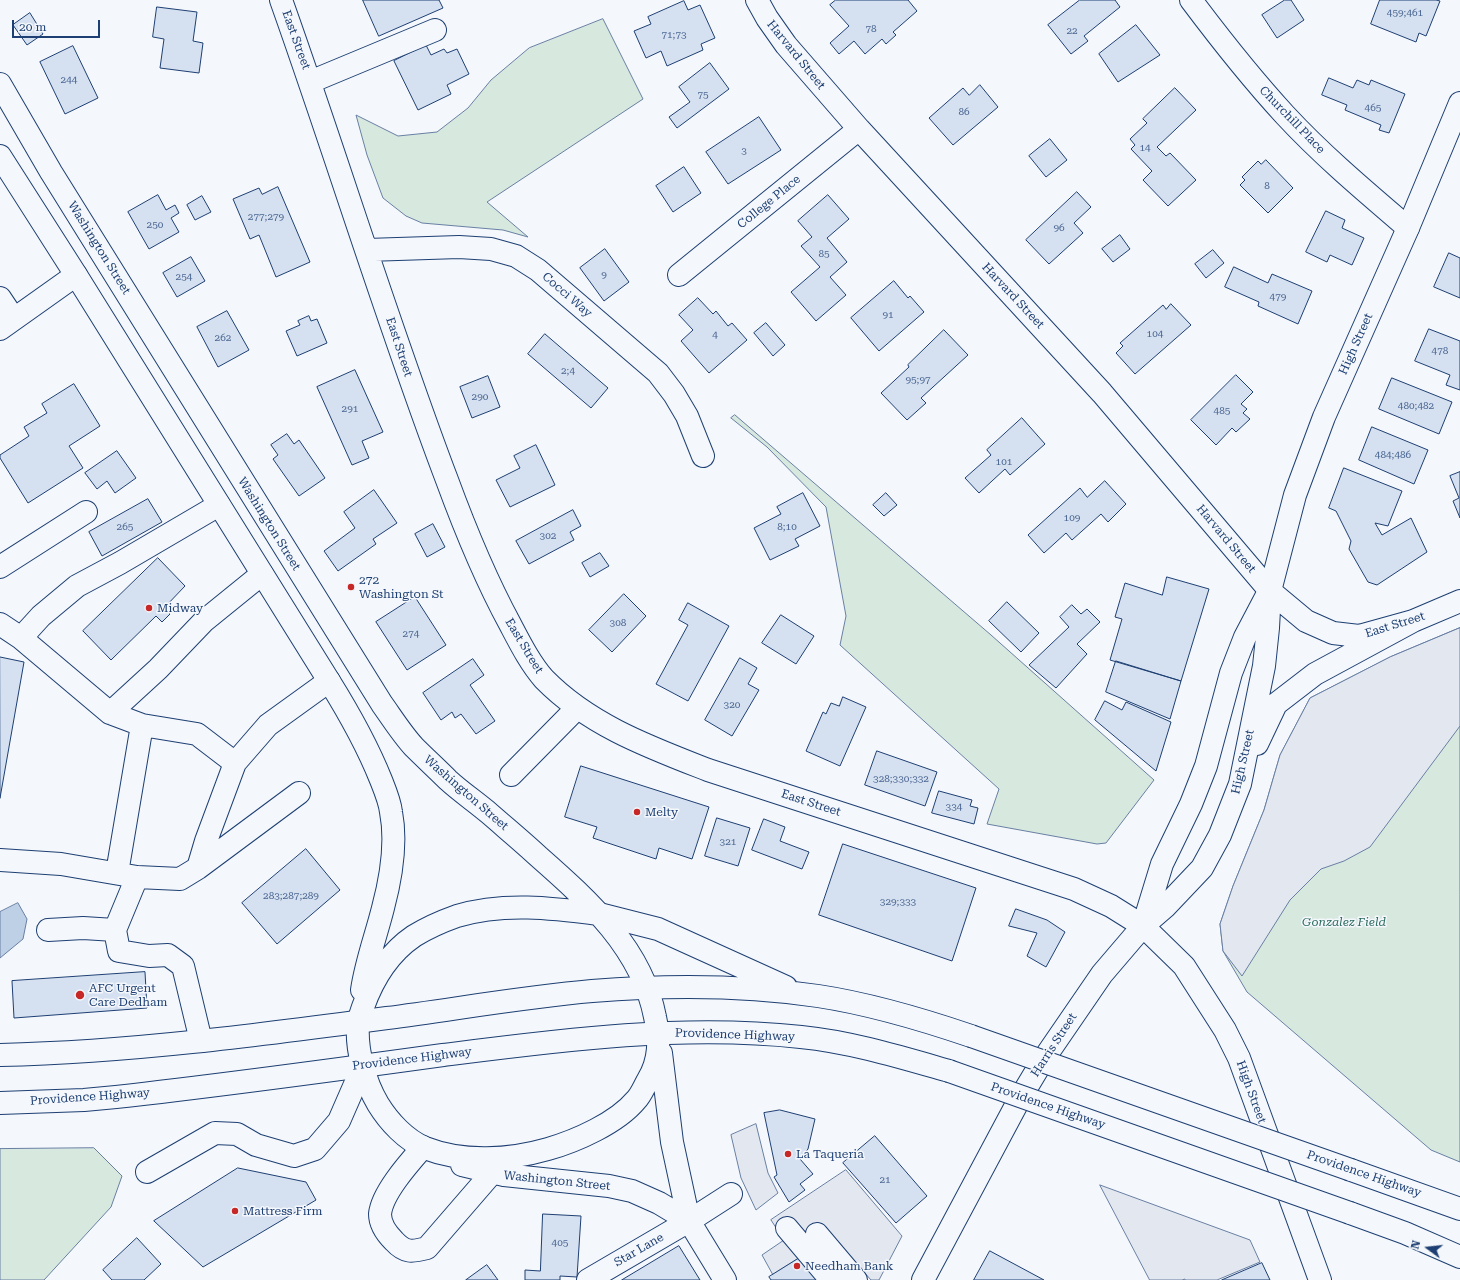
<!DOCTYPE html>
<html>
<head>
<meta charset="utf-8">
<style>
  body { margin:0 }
  #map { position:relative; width:1460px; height:1280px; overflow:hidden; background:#f4f7fb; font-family:"Roboto Serif",serif }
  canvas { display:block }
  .north { position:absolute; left:1408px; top:1228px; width:40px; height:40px; -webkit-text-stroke:3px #f4f7fb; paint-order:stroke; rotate:285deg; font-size:11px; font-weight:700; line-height:16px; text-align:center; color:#1d3f73 }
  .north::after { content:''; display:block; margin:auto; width:14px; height:18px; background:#1d3f73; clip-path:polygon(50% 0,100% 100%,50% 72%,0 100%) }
  .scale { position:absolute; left:12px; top:20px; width:88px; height:18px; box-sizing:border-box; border:2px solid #1d3f73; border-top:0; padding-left:5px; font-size:12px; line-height:14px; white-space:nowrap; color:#1d3f73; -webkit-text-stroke:3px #f4f7fb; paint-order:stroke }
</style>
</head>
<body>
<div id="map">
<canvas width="1460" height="1280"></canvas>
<div class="north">N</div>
<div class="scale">20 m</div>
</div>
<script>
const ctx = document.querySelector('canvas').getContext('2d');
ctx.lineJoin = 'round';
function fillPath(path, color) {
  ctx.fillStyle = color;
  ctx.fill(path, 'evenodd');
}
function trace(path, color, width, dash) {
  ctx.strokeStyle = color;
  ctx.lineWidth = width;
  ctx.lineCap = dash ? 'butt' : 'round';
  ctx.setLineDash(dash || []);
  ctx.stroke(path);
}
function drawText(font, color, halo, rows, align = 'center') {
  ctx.font = font + ' "Roboto Serif",serif';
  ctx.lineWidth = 3;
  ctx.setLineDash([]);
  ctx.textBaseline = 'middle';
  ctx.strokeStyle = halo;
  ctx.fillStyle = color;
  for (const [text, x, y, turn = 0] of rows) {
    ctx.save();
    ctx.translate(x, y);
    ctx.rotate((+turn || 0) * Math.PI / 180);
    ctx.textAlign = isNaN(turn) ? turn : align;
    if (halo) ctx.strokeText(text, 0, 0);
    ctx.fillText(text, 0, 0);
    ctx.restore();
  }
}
const green = new Path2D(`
  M 603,19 L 643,99 L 487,202 L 528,237 L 503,230 L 422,223 L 406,216 L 383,198 L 367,155 L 356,115 L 398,136 L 437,132 L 468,108 L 491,80 L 529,48 Z
  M 735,415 L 991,635 L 1154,780 L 1106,843 L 1097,844 L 987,824 L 999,789 L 840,645 L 846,616 L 826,507 L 767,447 L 731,418 Z
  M 1460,628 L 1460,1162 L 1431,1150 L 1247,992 L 1223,951 L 1220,924 L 1233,886 L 1264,810 L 1280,755 L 1310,698 L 1390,657 Z
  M 94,1148 L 122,1176 L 111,1207 L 44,1280 L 0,1280 L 0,1149 Z`);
fillPath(green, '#d7e8df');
trace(green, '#687fa3', 1);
const parking = new Path2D(`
  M 1460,628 L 1460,726 L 1370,847 L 1344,861 L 1321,869 L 1290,900 L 1242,976 L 1223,951 L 1220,924 L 1233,886 L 1264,810 L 1280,755 L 1310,698 L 1390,657 Z
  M 756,1124 L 768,1173 L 778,1193 L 756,1210 L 741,1178 L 731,1135 Z
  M 846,1170 L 902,1236 L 879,1280 L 871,1280 L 833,1237 L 773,1275 L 762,1255 L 784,1240 L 771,1220 Z
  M 1100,1185 L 1250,1240 L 1260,1262 L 1217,1280 L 1185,1280 L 1185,1279 L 1182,1280 L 1150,1280 Z`);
fillPath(parking, '#e3e8f0');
trace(parking, '#687fa3', 1);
const water = new Path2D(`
  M 18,903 L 27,919 L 23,939 L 0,958 L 0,912 Z`);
fillPath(water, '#bed0e5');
trace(water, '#687fa3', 1);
const building = new Path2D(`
  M 363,0 L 439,0 L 443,8 L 379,36 Z
  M 836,0 L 908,0 L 917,11 L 893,32 L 896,35 L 886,44 L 882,39 L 865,54 L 854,41 L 839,54 L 830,43 L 849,26 L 830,5 Z
  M 1080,0 L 1115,0 L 1120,7 L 1084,36 L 1088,41 L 1071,54 L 1048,25 Z
  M 1285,0 L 1291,0 L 1304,20 L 1277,38 L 1262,15 Z
  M 1380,0 L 1436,0 L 1440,1 L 1426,36 L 1419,33 L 1416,42 L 1371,24 Z
  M 684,1 L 688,10 L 700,5 L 715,38 L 701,44 L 703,50 L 667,66 L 661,51 L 646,58 L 634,31 L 651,24 L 648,17 Z
  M 157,7 L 197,12 L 193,41 L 203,43 L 199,73 L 160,68 L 164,39 L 153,37 Z
  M 30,13 L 43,34 L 27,45 L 13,25 Z
  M 1136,25 L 1160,55 L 1118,82 L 1099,54 Z
  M 426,45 L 431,55 L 444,49 L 447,53 L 457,49 L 469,74 L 447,85 L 451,94 L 418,110 L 394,61 Z
  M 73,46 L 98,98 L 65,114 L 40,62 Z
  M 710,63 L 729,89 L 677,128 L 669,117 L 690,102 L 679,87 Z
  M 1329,78 L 1353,88 L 1357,80 L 1369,85 L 1371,80 L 1405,94 L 1389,133 L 1379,130 L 1381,125 L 1345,110 L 1347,105 L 1322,95 Z
  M 980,85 L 998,107 L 953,145 L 929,118 L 963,88 L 969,95 Z
  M 1175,88 L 1196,110 L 1157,147 L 1166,156 L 1170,153 L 1196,180 L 1168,206 L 1143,180 L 1152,171 L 1131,149 L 1135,145 L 1130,139 L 1147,123 L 1143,119 Z
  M 759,117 L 781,150 L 728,184 L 706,152 Z
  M 1050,139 L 1067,160 L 1046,177 L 1029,156 Z
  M 1266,160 L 1293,188 L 1268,213 L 1240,185 L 1245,180 L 1242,177 L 1258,161 L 1261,164 Z
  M 684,167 L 701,193 L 673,212 L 656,186 Z
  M 278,187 L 310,262 L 276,277 L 259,235 L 250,239 L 233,199 L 259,188 L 262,194 Z
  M 1077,192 L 1091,207 L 1074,223 L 1083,233 L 1049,264 L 1026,240 Z
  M 158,195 L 166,210 L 175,205 L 179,213 L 171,218 L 179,232 L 149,249 L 128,212 Z
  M 828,195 L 849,219 L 827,238 L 847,262 L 830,277 L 846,295 L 816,321 L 791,292 L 820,267 L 801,246 L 812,237 L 798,221 Z
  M 202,196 L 211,212 L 195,220 L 187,205 Z
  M 1326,211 L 1345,220 L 1342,228 L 1364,238 L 1352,265 L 1330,255 L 1327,262 L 1306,252 Z
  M 1120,235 L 1130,249 L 1113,262 L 1102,249 Z
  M 605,249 L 629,282 L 604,301 L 580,268 Z
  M 1213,250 L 1224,263 L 1206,278 L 1195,264 Z
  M 1449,253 L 1460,258 L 1460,298 L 1434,287 Z
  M 191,257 L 205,281 L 177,297 L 163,273 Z
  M 1234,267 L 1268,283 L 1272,274 L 1312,291 L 1298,324 L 1258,306 L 1259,302 L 1225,287 Z
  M 894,281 L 908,298 L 910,296 L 924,312 L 879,351 L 851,318 Z
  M 698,298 L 713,314 L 716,311 L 728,326 L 732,323 L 747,340 L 709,373 L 681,341 L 693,330 L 679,315 Z
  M 1171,304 L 1191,325 L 1135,374 L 1116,353 L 1123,346 L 1120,343 L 1163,305 L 1166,309 Z
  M 227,311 L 249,350 L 218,367 L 197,327 Z
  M 309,316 L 311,321 L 317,319 L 327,343 L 297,356 L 286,331 L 300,325 L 298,321 Z
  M 766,323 L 785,345 L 773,356 L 754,333 Z
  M 1429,329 L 1460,341 L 1460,390 L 1446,385 L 1450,375 L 1415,361 Z
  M 944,330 L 968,355 L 921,398 L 926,403 L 907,420 L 881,393 L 909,367 L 908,365 Z
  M 545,334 L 608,388 L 591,408 L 528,354 Z
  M 355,370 L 383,432 L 362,441 L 369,458 L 352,465 L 317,387 Z
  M 1236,375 L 1253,392 L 1241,404 L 1247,409 L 1243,413 L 1250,419 L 1236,432 L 1232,428 L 1216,445 L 1191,420 Z
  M 488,376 L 500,407 L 472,418 L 460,387 Z
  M 1392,378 L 1452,402 L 1439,434 L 1379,409 Z
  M 74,384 L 100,426 L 69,446 L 83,468 L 28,503 L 0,458 L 0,455 L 29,436 L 24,427 L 47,413 L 42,404 Z
  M 1022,418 L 1045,444 L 1010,475 L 1005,469 L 979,493 L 965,478 L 991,455 L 987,450 Z
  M 1372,427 L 1428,450 L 1414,484 L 1359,460 Z
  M 287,434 L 294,444 L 299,440 L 325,478 L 299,496 L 273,459 L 278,455 L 271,445 Z
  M 536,445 L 555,485 L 510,507 L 496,480 L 520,468 L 514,456 Z
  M 117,451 L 136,478 L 115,493 L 107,481 L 97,489 L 85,473 Z
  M 1344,468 L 1402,491 L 1388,526 L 1375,523 L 1382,535 L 1411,518 L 1427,552 L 1377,585 L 1368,582 L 1349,549 L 1351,541 L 1336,511 L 1329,508 Z
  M 1460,472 L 1460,518 L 1453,501 L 1459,498 L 1450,476 Z
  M 1105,481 L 1126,504 L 1108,522 L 1101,514 L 1072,540 L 1066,533 L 1044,553 L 1028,535 L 1080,488 L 1087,497 Z
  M 374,490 L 397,523 L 373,539 L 376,544 L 338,571 L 324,551 L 355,528 L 344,512 Z
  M 803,493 L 820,526 L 795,539 L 799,546 L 770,560 L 754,528 L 781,514 L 777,507 Z
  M 886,493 L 897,505 L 884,516 L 873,505 Z
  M 148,499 L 162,522 L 102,556 L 89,532 Z
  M 573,510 L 581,526 L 570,532 L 574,540 L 529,564 L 516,541 Z
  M 433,524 L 445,547 L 427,557 L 415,534 Z
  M 600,553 L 609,566 L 590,577 L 582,563 Z
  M 158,558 L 185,586 L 164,608 L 170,614 L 162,622 L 156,616 L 111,660 L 83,631 Z
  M 1167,577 L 1209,589 L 1181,681 L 1110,660 L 1122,619 L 1115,617 L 1125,583 L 1162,595 Z
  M 624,594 L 646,616 L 612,652 L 589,630 Z
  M 415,597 L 446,645 L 407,670 L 376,622 Z
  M 1007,602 L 1039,633 L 1021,652 L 989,621 Z
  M 688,603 L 729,626 L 688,701 L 656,684 L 688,625 L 679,620 Z
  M 1072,605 L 1081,614 L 1087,609 L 1100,622 L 1077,644 L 1087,654 L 1056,688 L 1029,665 L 1069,627 L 1060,617 Z
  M 781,615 L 814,636 L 796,664 L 762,643 Z
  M 0,657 L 24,662 L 0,798 Z
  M 740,658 L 757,668 L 748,684 L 759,690 L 732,736 L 705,720 Z
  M 473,659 L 484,675 L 470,685 L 495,721 L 476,734 L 461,714 L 455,718 L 452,712 L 441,720 L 423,693 Z
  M 1116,661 L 1181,681 L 1170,719 L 1106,692 Z
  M 843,697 L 866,707 L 840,766 L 806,751 L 823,712 L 826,714 L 831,703 L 839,706 Z
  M 1105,701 L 1122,710 L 1126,702 L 1171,722 L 1156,771 L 1095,720 Z
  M 877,751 L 937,772 L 925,806 L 865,785 Z
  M 581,766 L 709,807 L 692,859 L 659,848 L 656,859 L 593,838 L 597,827 L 565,817 Z
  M 939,791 L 972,800 L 970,806 L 978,808 L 974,824 L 932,813 Z
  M 717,818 L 750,828 L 738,866 L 705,856 Z
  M 764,819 L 785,827 L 780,841 L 809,852 L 802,869 L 752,850 Z
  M 843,844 L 976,888 L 952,961 L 819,915 Z
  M 306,849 L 340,890 L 277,944 L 242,903 Z
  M 1016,909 L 1047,920 L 1065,932 L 1046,967 L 1027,956 L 1037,933 L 1009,926 Z
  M 145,972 L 147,1008 L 14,1018 L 12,981 Z
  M 780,1110 L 815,1119 L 808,1149 L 800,1159 L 813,1174 L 800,1184 L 805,1190 L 789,1202 L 774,1177 L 777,1175 L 764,1113 Z
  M 875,1136 L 927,1196 L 896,1223 L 843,1163 Z
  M 238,1168 L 306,1182 L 316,1200 L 203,1267 L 154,1221 Z
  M 543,1214 L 581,1216 L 577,1277 L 560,1276 L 560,1280 L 525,1280 L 525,1270 L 540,1271 Z
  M 137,1238 L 161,1264 L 144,1280 L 112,1280 L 103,1270 Z
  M 679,1246 L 700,1280 L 622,1280 Z
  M 990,1251 L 1044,1280 L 974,1280 Z
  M 801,1257 L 820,1280 L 771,1280 L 769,1277 Z
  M 1262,1263 L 1270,1280 L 1222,1280 Z
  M 487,1265 L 498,1280 L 466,1280 Z`);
fillPath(building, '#d5e0f0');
trace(building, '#1d3f73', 1);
const minor = new Path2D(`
  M 281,0 C 338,160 387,322 447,480 C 465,529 485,578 510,624 C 520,643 530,663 544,679 C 589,725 649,747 708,770 L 1074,889 L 1111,906 L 1143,926
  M 757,0 L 767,18 L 786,45 L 859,129 L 1102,393 L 1270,591
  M 1191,0 C 1221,40 1251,78 1285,115 C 1323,156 1366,192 1408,228
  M 310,82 L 435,30
  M 367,250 L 459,247 L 491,249 L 516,256 L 538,270 L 658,373 L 674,394 L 687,416 L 703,456
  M 679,275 L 859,129
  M 0,298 L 14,319
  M 0,329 L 76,275
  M 0,567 L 86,512
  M 0,624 L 21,638 L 110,713 L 142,725 L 117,873
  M 21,638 L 41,616 L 77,586 L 120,563 L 219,505
  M 110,713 L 158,669 L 204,621 L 262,574
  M 142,725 L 197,734 L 235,763
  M 511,775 L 577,708
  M 0,860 L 61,864 L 137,877 L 180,879 L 198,868 L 206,841 L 235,763 L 268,725 L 329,681
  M 198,868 L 299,793
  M 48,930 L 83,928 L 115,930 L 119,951 L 149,956 L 168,955 L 183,966 L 201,1041
  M 115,930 L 137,877
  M 423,1147 C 409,1163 382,1193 380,1214 C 380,1224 387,1234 394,1241 C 405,1253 412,1252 427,1248 L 504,1159
  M 147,1172 L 215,1133 L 237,1134 L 256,1145 L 294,1156 L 315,1149 L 339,1121 L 363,1066
  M 787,1228 L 831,1280
  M 817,1234 L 856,1280
  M 588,1280 L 689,1221 L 731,1194`);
const major = new Path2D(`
  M 0,84 L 51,172 L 382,704 C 392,718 402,734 414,747 C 425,758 437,769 448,780 C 461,792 476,802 490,814 C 506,828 523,842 539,857 C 589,901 642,949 655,1017 C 660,1040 660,1060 648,1080 C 644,1087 641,1095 636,1100 C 617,1123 576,1141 548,1149 C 510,1160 463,1163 425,1148 C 406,1140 389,1122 378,1104 C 365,1082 356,1050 358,1024 C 359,1018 361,1013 363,1007 C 373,979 389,953 414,936 C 427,928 443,921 457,916 C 503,902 552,908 599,914
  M 0,156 L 76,275 L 329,681 C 349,713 367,745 381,780 C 385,790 390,802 391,812 C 397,843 391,878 383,908 C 376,936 366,962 362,990
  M 1270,591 L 1306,621 L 1333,633 L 1359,636 L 1413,621 L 1460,601
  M 1257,744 L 1276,704 L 1315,674 L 1413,621
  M 1143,926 L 1184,966 L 1225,1030 L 1239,1058 L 1320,1280
  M 1143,926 L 1162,864 L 1191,804 L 1206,766 L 1231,673 L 1245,637 L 1266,597
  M 661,1053 L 672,1142 L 689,1221 L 725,1280
  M 462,1165 L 504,1175 L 609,1186 L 632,1191 L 659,1203 L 689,1221
  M 923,1280 L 1019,1100 L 1043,1060 L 1102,974 L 1143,926 L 1165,907 L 1202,868 L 1220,835 L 1240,784 L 1264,666 L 1268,628 L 1270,591 L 1295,495 L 1324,417 L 1408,228 L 1460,103`);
const highway = new Path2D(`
  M 599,914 L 658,929 L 786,987
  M 0,1055 C 130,1052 259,1035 387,1018 C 456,1009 524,997 592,991 C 667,985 744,985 818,996 C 871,1004 921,1019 971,1036
  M 0,1103 L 84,1100 L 116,1097 C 225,1085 334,1070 443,1055 C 561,1040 682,1024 801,1037 C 851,1042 900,1057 949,1071
  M 1351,1170 L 1460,1209
  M 1350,1213 L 1405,1233 L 1460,1257`);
trace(minor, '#1d3f73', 24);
trace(major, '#1d3f73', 24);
trace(highway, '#1d3f73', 24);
trace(minor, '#f4f7fb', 22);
trace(major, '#f4f7fb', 22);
trace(highway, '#f4f7fb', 22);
const highwayBridge = new Path2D(`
  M 971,1036 L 1351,1170
  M 949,1071 L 1350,1213`);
trace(highwayBridge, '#1d3f73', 24, []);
trace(highwayBridge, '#f4f7fb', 22);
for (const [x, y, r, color] of [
  [351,587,4,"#c62828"],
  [149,608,4,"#c62828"],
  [637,812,4,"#c62828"],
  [80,995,5,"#c62828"],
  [788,1154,4,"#c62828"],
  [235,1211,4,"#c62828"],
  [797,1266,4,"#c62828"]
]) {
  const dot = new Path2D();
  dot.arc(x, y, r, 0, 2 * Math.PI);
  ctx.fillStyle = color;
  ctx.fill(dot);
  trace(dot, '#f4f7fb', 1.5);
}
drawText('10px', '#4b6792', null, [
  ["459;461",1405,13],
  ["78",871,29],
  ["22",1072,31],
  ["71;73",674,35],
  ["244",69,80],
  ["75",703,95],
  ["465",1373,108],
  ["86",964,112],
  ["14",1145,148],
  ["3",744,151],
  ["8",1267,186],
  ["277;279",266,217],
  ["250",155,225],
  ["96",1059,228],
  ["85",824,254],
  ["9",604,275],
  ["254",184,277],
  ["479",1278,297],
  ["91",888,315],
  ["104",1155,334],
  ["4",715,335],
  ["262",223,338],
  ["478",1440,351],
  ["2;4",568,371],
  ["95;97",918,380],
  ["290",480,397],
  ["480;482",1416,406],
  ["291",350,409],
  ["485",1222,411],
  ["484;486",1393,455],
  ["101",1004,462],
  ["109",1072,518],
  ["265",125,527],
  ["8;10",787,527],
  ["302",548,536],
  ["308",618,623],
  ["274",411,634],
  ["320",732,705],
  ["328;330;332",901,779],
  ["334",954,807],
  ["321",728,842],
  ["283;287;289",291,896],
  ["329;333",898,902],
  ["21",885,1180],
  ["405",560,1243]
]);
drawText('12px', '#1d3f73', '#f4f7fb', [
  ["East Street",296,40,70],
  ["Harvard Street",796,55,51],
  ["Churchill Place",1292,120,46],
  ["College Place",769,202,-39],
  ["Washington Street",99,248,58],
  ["Cocci Way",567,295,41],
  ["Harvard Street",1013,296,47],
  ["High Street",1356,344,-66],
  ["East Street",399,347,72],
  ["Washington Street",269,524,58],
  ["Harvard Street",1226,539,50],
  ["East Street",1395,625,-17],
  ["East Street",524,646,59],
  ["High Street",1243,762,-77],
  ["Washington Street",466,793,41],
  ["East Street",811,803,18],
  ["Providence Highway",735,1035,2],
  ["Harris Street",1054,1045,-57],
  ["Providence Highway",412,1059,-7],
  ["High Street",1251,1092,70],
  ["Providence Highway",90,1097,-4],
  ["Providence Highway",1048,1106,19],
  ["Providence Highway",1364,1174,19],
  ["Washington Street",557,1181,6],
  ["Star Lane",639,1250,-30]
]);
drawText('12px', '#1d3f73', '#f4f7fb', [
  ["272",359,580],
  ["Washington St",359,594],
  ["Midway",157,608],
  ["Melty",645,812],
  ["AFC Urgent",89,988],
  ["Care Dedham",89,1002],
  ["La Taqueria",796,1154],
  ["Mattress Firm",243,1211],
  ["Needham Bank",805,1266]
], 'left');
drawText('italic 12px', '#2c6c60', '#f4f7fb', [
  ["Gonzalez Field",1344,922]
]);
</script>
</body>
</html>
